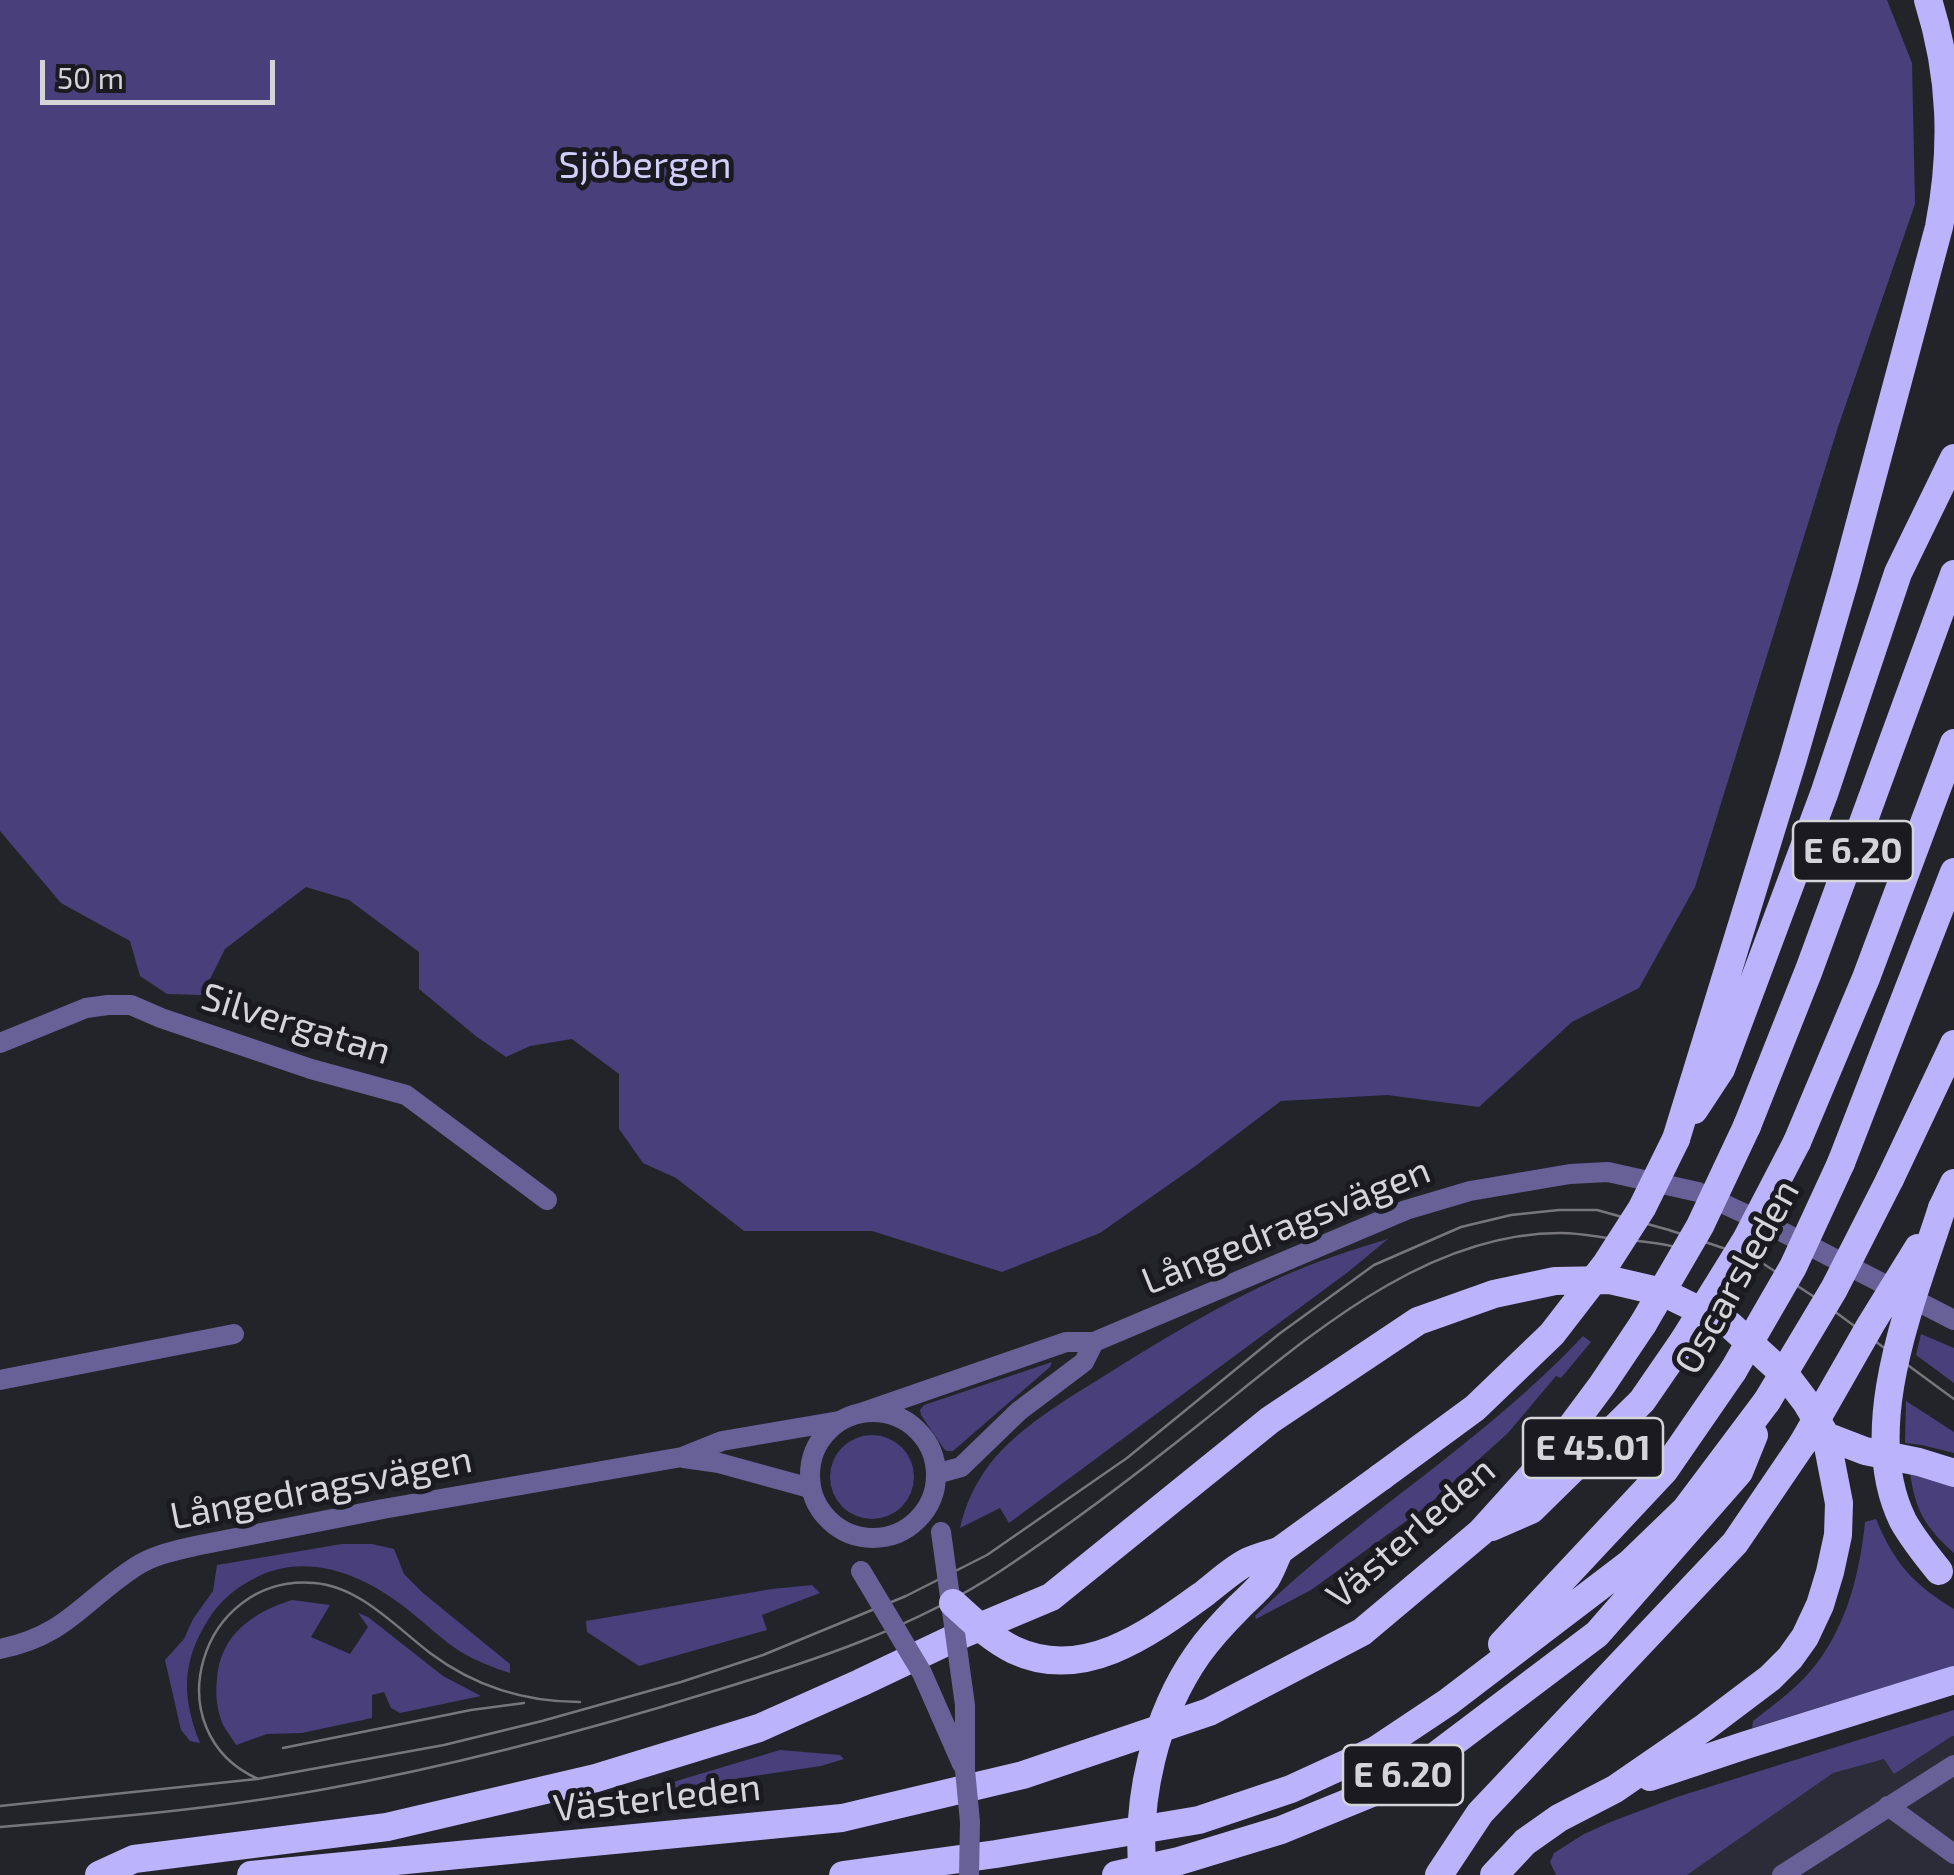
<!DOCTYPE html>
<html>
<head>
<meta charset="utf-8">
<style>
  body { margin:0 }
  #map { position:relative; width:1954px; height:1875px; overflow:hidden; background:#23232a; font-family:"Exo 2",sans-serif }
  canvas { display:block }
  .scale { position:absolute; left:40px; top:60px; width:235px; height:45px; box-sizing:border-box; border:5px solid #d4d4d9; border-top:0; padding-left:12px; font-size:30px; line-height:35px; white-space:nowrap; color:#d4d4d9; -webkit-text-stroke:8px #1a1a20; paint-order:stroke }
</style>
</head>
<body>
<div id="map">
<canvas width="1954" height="1875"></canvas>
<div class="scale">50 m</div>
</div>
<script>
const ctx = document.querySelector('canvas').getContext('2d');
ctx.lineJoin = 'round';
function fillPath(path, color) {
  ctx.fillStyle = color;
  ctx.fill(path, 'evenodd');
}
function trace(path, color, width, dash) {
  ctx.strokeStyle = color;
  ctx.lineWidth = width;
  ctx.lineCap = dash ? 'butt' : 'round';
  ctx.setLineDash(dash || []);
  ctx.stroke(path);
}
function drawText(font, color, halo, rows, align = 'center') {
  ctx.font = font + ' "Exo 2",sans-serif';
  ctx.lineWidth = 10;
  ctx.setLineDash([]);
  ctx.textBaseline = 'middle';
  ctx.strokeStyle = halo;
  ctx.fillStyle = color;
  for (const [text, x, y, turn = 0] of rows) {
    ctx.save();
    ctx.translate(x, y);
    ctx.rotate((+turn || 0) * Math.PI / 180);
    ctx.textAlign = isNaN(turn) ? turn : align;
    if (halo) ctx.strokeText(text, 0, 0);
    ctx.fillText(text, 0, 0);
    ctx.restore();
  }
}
fillPath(new Path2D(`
  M 1954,1731 L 1954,1875 L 1628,1875 L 1834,1769 Z`), '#2c2b38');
fillPath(new Path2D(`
  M 0,0 L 1887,0 L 1912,63 L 1915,204 L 1838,427 L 1695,887 L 1639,988 L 1572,1022 L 1479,1107 L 1387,1095 L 1281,1101 L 1194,1167 L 1100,1233 L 1002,1272 L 872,1231 L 744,1231 L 676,1178 L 643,1163 L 619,1129 L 619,1074 L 572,1039 L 530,1046 L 506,1057 L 477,1037 L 419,989 L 419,952 L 349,900 L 306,887 L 225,949 L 202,995 L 167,994 L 140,976 L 130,941 L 61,903 L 0,831 Z
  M 1388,1239 L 1348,1272 L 1009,1523 L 1000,1508 L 960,1528 C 965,1505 975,1484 989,1465 C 1019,1427 1064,1401 1104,1376 C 1161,1340 1218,1306 1279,1278 C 1314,1262 1351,1250 1388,1239 Z
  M 1921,1334 L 1954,1348 L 1954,1383 L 1916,1355 Z
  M 1583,1336 L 1591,1342 L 1561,1378 L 1556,1376 L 1508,1433 L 1427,1506 L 1311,1590 L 1256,1619 L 1255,1616 C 1360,1514 1483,1443 1583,1336 Z
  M 1052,1362 L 1050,1367 L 953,1451 L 947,1451 L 944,1449 L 921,1415 L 920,1410 L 924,1405 Z
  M 1906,1401 L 1954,1432 L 1954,1453 L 1922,1445 L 1905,1443 Z
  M830 1477a42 42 0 1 1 84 0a42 42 0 1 1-84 0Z
  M 1910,1472 L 1954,1481 L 1954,1553 C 1925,1527 1915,1510 1910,1472 Z
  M 1876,1519 C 1894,1563 1914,1585 1954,1609 L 1954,1666 L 1752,1728 L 1753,1721 C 1775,1704 1801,1685 1817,1663 C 1848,1622 1860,1571 1865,1522 Z
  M 342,1544 L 372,1544 L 394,1549 L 404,1574 L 423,1593 L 510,1664 L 510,1673 C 494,1668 476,1661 461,1652 C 442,1640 425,1623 407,1609 C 365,1576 311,1552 259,1576 C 238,1586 220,1600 208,1620 C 181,1663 182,1698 200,1743 L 190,1741 L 181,1730 L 165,1660 L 184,1639 L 193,1619 L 213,1591 L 217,1565 Z
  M 812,1585 L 820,1593 L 762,1615 L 767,1630 L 639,1666 L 587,1632 L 586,1621 L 772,1589 Z
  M 292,1600 L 330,1605 L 311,1637 L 350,1654 L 368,1627 L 358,1613 L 368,1617 L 443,1676 L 481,1696 L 400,1713 L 391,1708 L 384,1692 L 372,1695 L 372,1718 L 302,1733 L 267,1734 L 236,1745 C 232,1738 227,1732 223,1725 C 217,1711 215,1694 217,1679 C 220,1635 253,1612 292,1600 Z
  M 1954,1710 L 1954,1736 L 1952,1736 L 1894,1774 L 1884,1759 L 1833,1773 L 1687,1875 L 1556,1875 L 1550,1862 L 1554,1853 L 1584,1834 L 1613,1821 L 1677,1797 Z
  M 780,1750 L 840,1755 L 844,1759 L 821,1766 L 660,1790 L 657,1789 L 663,1785 Z`), '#483f7b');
trace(new Path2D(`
  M 0,1043 L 86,1008 L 108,1005 L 131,1005 L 161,1018 L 311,1069 L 406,1095 L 547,1200
  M 0,1380 L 234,1334
  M 684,1458 L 719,1463 L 810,1488
  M 0,1649 C 66,1636 83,1601 135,1567 C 153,1555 174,1551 195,1546 L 383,1509 L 682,1457 L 722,1441 L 839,1421
  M 1888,1806 L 1954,1854
  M 1782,1875 L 1954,1765`), '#686198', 20);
trace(new Path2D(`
  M810 1475a63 63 0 1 1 126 0a63 63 0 1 1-126 0Z
  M 861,1413 L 1066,1342 L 1094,1342 L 1406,1210 L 1470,1191 L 1570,1174 L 1608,1172 L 1698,1192 L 1767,1224 L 1954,1320
  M 936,1474 L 961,1467 L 1019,1411 L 1084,1362 L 1094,1342`), '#686198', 20);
trace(new Path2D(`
  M 1694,1110 L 1721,1069 L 1824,794 L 1898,573 L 1954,458
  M 1747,1126 L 1809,970 L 1954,574
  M 1676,1139 L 1793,759 L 1845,579 L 1939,227 C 1954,149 1952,76 1928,0
  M 1797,1142 L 1866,978 L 1954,743
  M 1841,1163 L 1954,872
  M 1890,1179 L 1954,1044
  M 1942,1208 L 1954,1183
  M 1826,1436 L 1865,1451 L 1919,1462 L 1954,1473
  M 1492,1527 L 1531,1510 L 1642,1401 L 1684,1340
  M 1279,1551 L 1381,1477
  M 1502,1644 L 1664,1471 L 1733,1371
  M 1650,1777 L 1746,1745 L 1954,1680
  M 99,1875 L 134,1859 L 387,1827 L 596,1778 L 759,1728 L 860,1683 L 963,1634 L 1051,1597 L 1270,1420 L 1418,1321 L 1494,1294 L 1555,1281 L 1610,1280 L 1662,1292 L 1730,1325 L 1787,1377 L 1806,1402 L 1826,1436 L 1839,1503 L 1838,1535 L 1830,1572 L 1820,1605 L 1805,1637 L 1790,1658 L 1770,1678 L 1705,1727 L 1615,1789 L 1559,1818 L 1525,1842 L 1494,1875
  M 251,1875 L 842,1818 L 1023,1775 L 1209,1712 L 1362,1632 L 1481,1532 L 1547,1459 L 1602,1385 L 1643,1324
  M 843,1875 L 996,1854 L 1199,1820 L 1291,1789 L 1376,1750 L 1448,1702 L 1629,1564 L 1686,1509 L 1767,1401
  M 1116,1875 L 1179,1861 L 1281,1830 L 1379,1790 L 1434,1757 L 1597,1634 L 1739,1472 L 1754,1435
  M 1439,1875 L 1480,1813 L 1735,1543 L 1803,1443`), '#bbb4fc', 28);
trace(new Path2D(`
  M 283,1748 L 471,1710 L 524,1703
  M 258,1779 C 153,1732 199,1574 314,1583 C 359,1586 396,1627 430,1653 C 474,1686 525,1702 580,1702
  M 0,1806 L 257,1779 L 444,1745 L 542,1721 L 681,1682 L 763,1655 L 906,1596 L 987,1555 L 1127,1458 L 1279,1334 L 1374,1265 L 1461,1227 L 1511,1215 L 1559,1210 L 1597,1210 L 1669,1230 L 1756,1259 L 1819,1300 L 1954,1399
  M 0,1827 C 107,1818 214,1809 320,1790 C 453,1766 585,1731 714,1691 C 813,1661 914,1628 1002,1570 C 1071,1524 1137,1474 1202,1422 C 1304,1341 1423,1232 1562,1233 C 1577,1233 1593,1236 1608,1238 C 1636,1241 1662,1242 1689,1251`), '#76767c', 2.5);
trace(new Path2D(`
  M 941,1532 L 965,1705 L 965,1770 L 970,1822 L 969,1875
  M 861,1571 L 922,1673 L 962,1764`), '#686198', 20);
trace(new Path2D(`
  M 1643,1324 L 1700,1226 L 1747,1126
  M 1684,1340 L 1746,1240 L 1797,1142
  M 1733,1371 L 1793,1267 L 1841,1163
  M 1767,1401 L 1834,1289 L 1890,1179
  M 1803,1443 L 1871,1324 L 1918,1248
  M 1381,1477 L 1475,1408 L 1552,1334 L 1606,1264 L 1642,1208 L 1676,1139
  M 1939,1571 C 1926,1555 1913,1539 1903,1521 C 1857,1428 1913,1299 1942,1208
  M 953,1603 C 972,1620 991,1639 1014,1650 C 1084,1683 1151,1632 1205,1593 C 1219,1582 1234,1568 1249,1561 C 1258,1557 1269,1554 1279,1551
  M 1143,1875 C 1135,1801 1155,1715 1198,1654 C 1210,1637 1225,1621 1239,1607 C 1248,1598 1259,1589 1266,1579 C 1271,1571 1275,1560 1279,1551`), '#bbb4fc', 28);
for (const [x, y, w] of [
  [1853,851,120],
  [1593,1448,140],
  [1403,1775,120]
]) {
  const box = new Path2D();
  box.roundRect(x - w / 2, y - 30, w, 60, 8);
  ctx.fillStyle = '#1a1a20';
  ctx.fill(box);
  trace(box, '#d4d4d9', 2.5);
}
drawText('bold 35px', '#d4d4d9', null, [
  ["E 6.20",1853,851],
  ["E 45.01",1593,1448],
  ["E 6.20",1403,1775]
]);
drawText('38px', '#d1cefc', '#1a1a20', [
  ["Sjöbergen",645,165]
]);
drawText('38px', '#d4d4d9', '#1a1a20', [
  ["Silvergatan",296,1024,17],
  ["Långedragsvägen",1286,1226,-22],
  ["Oscarsleden",1737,1277,-61],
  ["Långedragsvägen",321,1488,-11],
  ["Västerleden",1411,1533,-41],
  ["Västerleden",657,1798,-6]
]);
</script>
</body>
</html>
